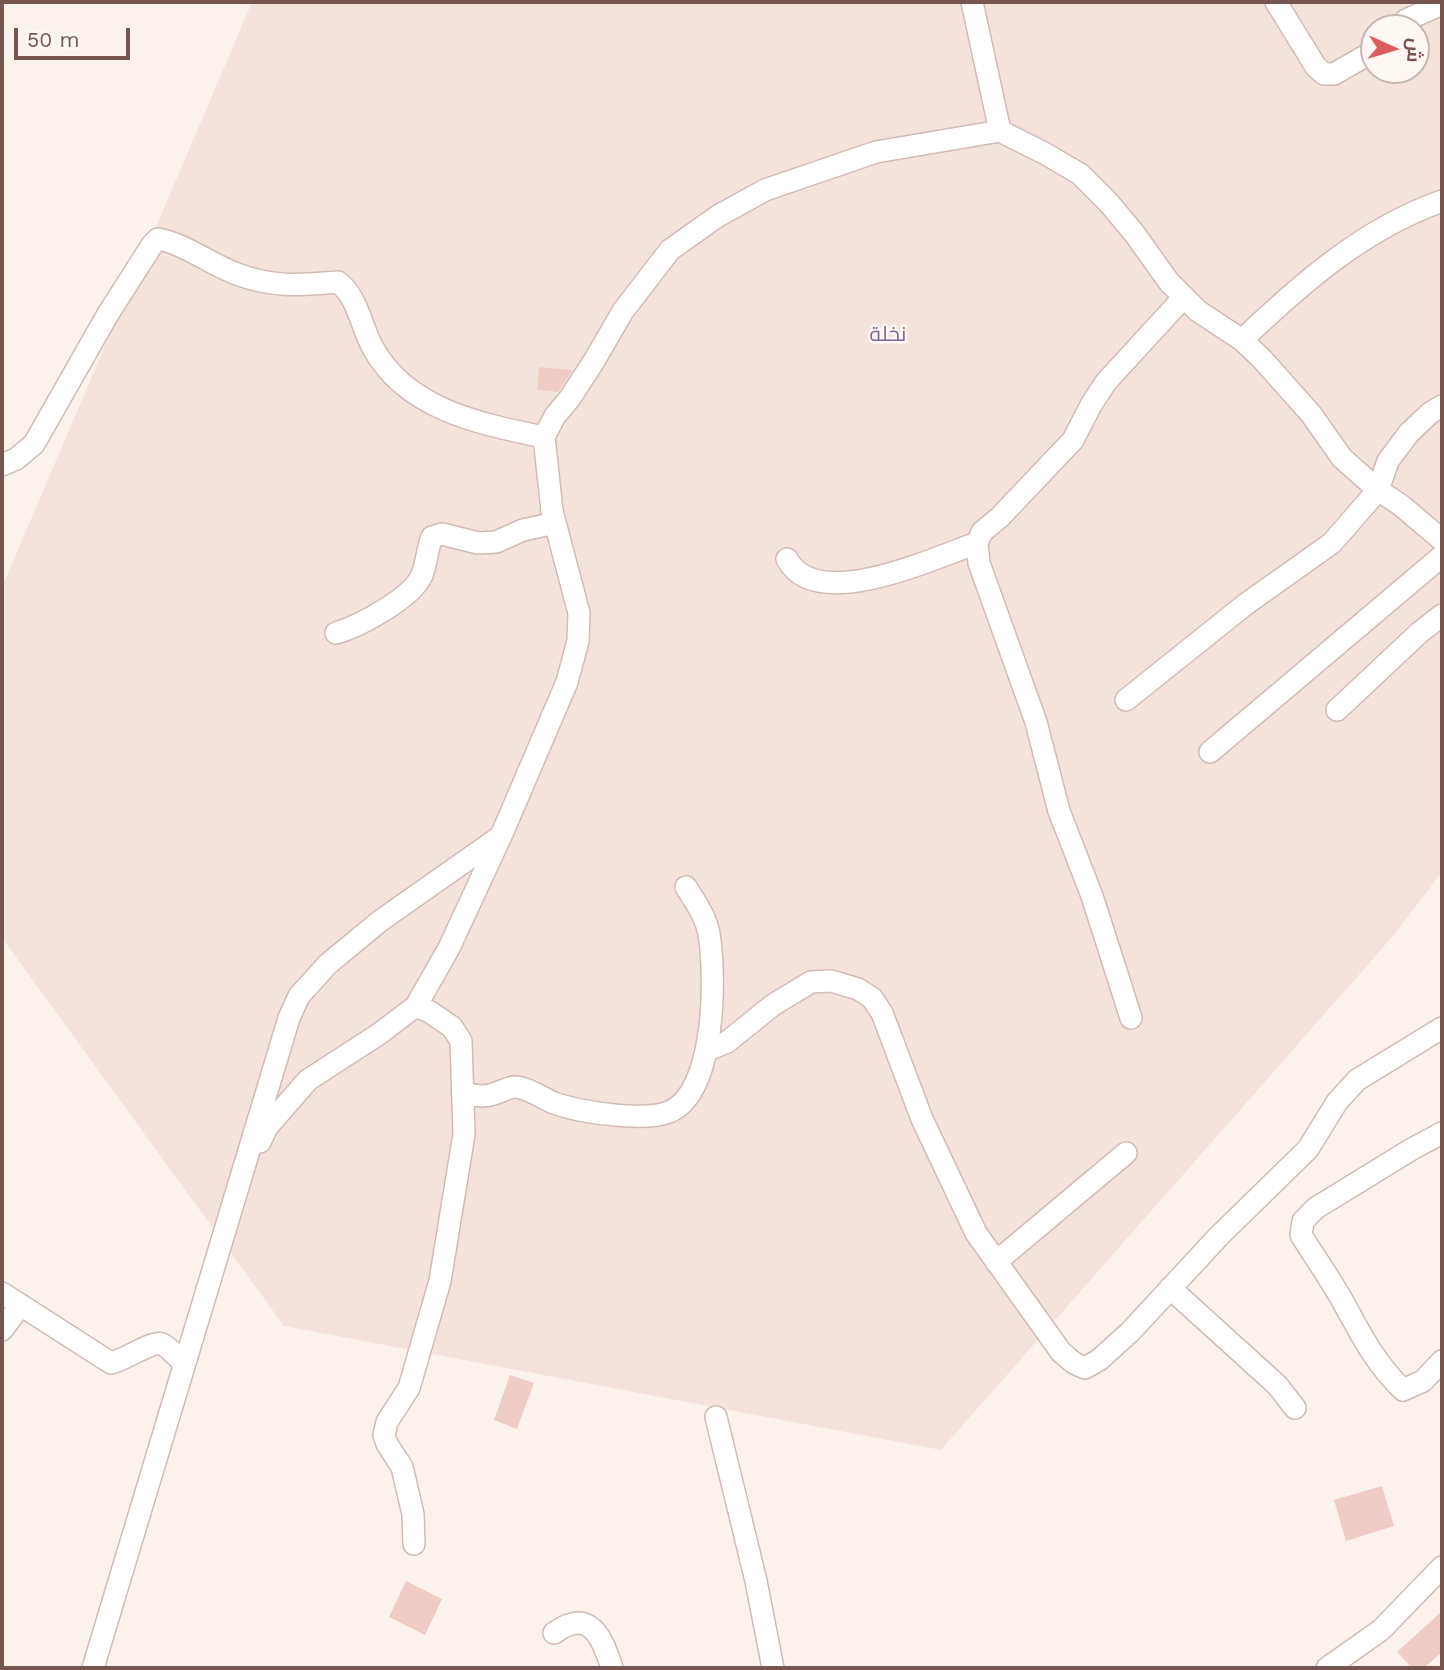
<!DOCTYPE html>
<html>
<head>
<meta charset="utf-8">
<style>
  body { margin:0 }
  #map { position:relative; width:1444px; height:1670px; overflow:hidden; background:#fcf2ed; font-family:"Work Sans",Cairo,sans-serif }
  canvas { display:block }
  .frame { position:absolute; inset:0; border:4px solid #765550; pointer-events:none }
  .north { position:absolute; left:1360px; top:14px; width:70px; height:70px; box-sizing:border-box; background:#fef7f4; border:2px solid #c8b6b2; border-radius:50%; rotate:94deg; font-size:19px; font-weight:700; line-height:28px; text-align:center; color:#765550 }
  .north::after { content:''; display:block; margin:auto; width:24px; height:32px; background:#db5d5e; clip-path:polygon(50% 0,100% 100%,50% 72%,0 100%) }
  .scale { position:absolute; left:14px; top:28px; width:116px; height:32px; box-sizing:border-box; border:4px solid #765550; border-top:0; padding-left:9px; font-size:21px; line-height:24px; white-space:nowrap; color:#765550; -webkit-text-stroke:5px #fef7f4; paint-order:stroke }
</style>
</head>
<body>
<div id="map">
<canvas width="1444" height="1670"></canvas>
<div class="frame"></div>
<div class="north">ش</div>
<div class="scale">50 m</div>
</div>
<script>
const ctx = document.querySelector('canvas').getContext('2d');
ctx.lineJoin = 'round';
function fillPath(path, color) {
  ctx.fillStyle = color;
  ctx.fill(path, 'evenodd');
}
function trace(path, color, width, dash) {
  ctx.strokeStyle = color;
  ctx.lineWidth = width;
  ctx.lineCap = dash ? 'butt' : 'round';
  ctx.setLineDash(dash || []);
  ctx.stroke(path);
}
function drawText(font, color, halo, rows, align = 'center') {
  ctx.font = font + ' "Work Sans",Cairo,sans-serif';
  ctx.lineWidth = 5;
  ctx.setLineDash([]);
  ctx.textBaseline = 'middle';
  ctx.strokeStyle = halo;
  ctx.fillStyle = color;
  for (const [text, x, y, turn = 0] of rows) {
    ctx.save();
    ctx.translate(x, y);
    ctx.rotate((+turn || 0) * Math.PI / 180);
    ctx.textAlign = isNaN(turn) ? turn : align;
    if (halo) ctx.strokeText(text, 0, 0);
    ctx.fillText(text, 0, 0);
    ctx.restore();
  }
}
fillPath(new Path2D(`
  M 252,2 L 1442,2 L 1442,872 L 1394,935 L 941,1450 L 284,1326 L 2,938 L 2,587 ZM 1374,28 L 1416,28 L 1416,70 L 1374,70 Z`), '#f3e3dc');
fillPath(new Path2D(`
  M 539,367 L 573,370 L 558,392 L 537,390 Z
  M 510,1375 L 534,1383 L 517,1429 L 494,1420 Z
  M 1382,1486 L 1394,1526 L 1346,1541 L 1334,1500 Z
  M 406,1581 L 442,1599 L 425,1635 L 389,1617 Z
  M 1442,1611 L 1442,1652 L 1424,1668 L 1412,1668 L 1397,1652 Z`), '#efcdc6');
const minor = new Path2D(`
  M 972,2 L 1000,131
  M 1276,2 L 1316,67 L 1324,74 L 1334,74 L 1374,51
  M 1406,20 L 1442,4
  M 1242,340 C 1302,283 1363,229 1442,201
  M 2,465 L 16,459 L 34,444 L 108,314 L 152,245 L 158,239 C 183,243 212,265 237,274 C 274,288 300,285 338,282 C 358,297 361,327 373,348 C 407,410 481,424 544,437
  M 787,559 C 816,614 933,558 977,543
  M 336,633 C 360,626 412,598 422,575 C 427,562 427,549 432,537 L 442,534 L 478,543 L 496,542 L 523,530 L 555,523
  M 1126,700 L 1246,604 L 1332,543 L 1378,490 L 1388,461 L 1409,433 L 1430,413 L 1442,406
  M 1337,710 L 1419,633 L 1442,615
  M 1210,752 L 1442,556
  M 1131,1018 L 1092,896 L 1059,811 L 1036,722 L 979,563 L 977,543 L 982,532 L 1000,517 L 1073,440 L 1091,405 L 1106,382 L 1184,297
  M 708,1050 L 727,1042 L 773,1005 L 811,982 L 831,981 L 858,989 L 872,998 L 882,1013 L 922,1119 L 976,1233 L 1061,1352 L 1074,1363 L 1085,1368 L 1099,1360 L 1130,1332 L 1219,1236 L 1308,1149 L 1337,1102 L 1357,1080 L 1442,1028
  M 463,1093 C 477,1096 486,1098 499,1092 C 503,1091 510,1087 514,1087 C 527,1087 542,1098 554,1103 C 579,1112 644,1122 669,1112 C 716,1093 716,976 709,934 C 706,916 695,902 686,887
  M 1442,1133 L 1412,1149 L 1316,1208 L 1303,1221 L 1301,1235 C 1314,1256 1329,1277 1342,1300 C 1361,1334 1374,1362 1403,1390 L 1423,1381 L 1442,1361
  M 260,1142 L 267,1127 L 308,1080 L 379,1034 L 416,1006 L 449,948 L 500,838
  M 996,1262 L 1126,1153
  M 1170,1288 L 1277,1385 L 1295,1408
  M 2,1293 L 111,1363 C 125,1360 153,1340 162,1344 C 170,1348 177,1357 184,1363
  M 2,1330 L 21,1305
  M 716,1417 L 756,1581 L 773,1668
  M 414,1544 L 413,1514 L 402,1467 L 387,1444 L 384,1435 L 387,1422 L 409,1388 L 440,1281 L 464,1134 L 461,1041 L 452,1027 L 430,1012 L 416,1006
  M 554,1633 C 590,1607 602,1637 612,1668
  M 93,1668 L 289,1018 L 299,996 L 328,964 L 380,921 L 501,836 L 567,682 L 578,641 L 579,613 L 552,511 L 544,437 L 555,416 L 570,398 L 594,361 L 623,311 L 670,250 L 718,216 L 765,190 L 876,152 L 1000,131 L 1044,153 L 1080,174 L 1108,202 L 1134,233 L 1169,282 L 1198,311 L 1242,340 L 1262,359 L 1311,414 L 1342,458 L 1378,490 L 1402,506 L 1442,540
  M 1327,1668 L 1381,1630 L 1442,1567`);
trace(minor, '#d0bbb5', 24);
trace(minor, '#fff', 21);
drawText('21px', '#7a6991', '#fef7f4', [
  ["نخلة",888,335]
]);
</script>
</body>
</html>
